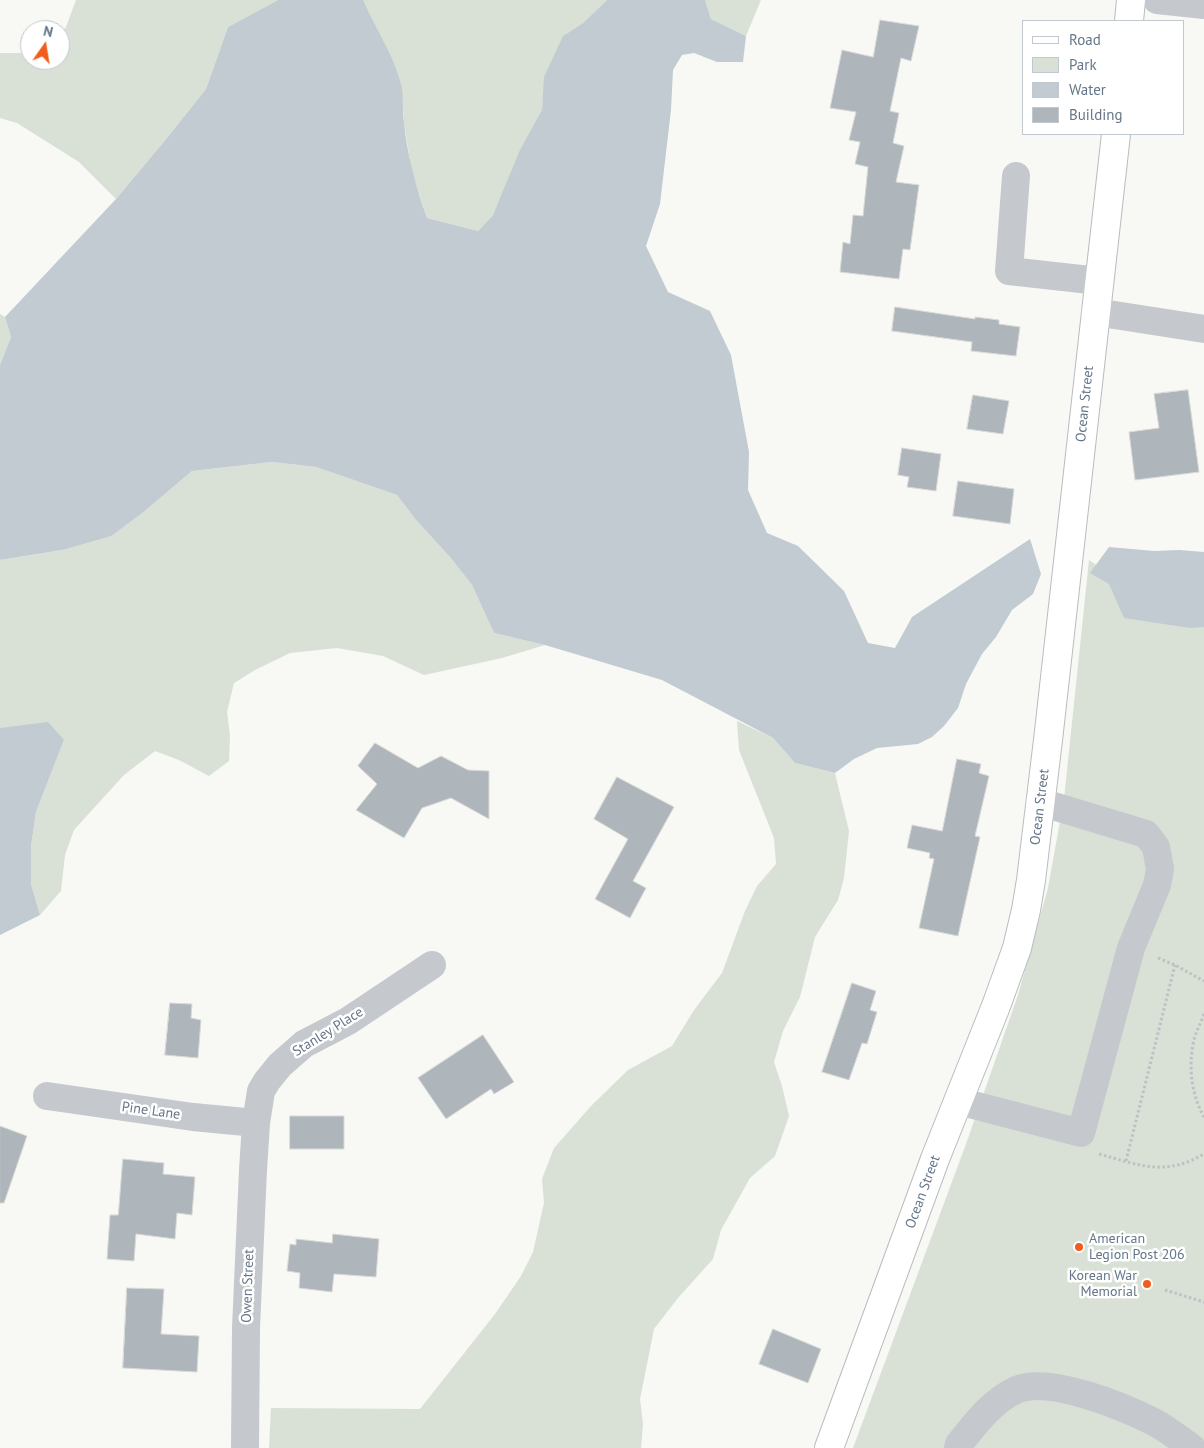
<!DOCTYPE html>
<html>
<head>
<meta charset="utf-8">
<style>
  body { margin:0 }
  #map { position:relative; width:1204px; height:1448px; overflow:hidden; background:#f8f8f5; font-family:"PT Sans",sans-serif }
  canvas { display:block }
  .legend { position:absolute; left:1022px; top:20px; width:162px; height:115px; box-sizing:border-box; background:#fff; border:1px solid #c1c8cf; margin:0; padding:6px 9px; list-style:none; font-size:15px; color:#657688 }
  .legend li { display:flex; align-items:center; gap:10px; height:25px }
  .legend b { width:25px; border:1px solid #c1c8cf }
  .north { position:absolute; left:20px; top:20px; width:50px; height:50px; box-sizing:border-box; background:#fff; border:1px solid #c1c8cf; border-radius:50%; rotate:13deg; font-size:14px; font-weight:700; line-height:20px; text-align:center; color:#657688 }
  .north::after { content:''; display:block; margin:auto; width:18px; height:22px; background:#f05d1d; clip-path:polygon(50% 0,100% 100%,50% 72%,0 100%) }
</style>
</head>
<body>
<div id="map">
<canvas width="1204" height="1448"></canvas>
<ul class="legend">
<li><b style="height:6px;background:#fff"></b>Road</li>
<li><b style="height:14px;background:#d9e0d6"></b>Park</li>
<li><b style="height:14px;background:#c1cbd1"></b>Water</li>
<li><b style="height:14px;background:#aeb6bc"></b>Building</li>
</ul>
<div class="north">N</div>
</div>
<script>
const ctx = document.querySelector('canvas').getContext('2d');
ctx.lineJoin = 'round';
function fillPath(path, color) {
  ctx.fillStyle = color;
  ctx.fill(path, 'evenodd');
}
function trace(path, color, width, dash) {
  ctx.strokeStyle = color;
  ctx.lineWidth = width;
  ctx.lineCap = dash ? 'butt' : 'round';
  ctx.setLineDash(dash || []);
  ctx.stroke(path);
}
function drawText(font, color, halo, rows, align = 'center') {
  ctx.font = font + ' "PT Sans",sans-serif';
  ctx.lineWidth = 5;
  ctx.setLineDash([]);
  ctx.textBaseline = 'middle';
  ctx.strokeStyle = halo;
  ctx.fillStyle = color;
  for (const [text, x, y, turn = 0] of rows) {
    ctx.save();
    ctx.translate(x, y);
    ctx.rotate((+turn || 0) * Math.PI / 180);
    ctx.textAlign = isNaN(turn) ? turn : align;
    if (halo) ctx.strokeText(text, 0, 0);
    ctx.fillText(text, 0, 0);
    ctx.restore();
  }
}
fillPath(new Path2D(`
  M 76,0 L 278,0 L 228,27 L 206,89 L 162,144 L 116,199 L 79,162 L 17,123 L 0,118 L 0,53 L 20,53 L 30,50 L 30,60 L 60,60 L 60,33 L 66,27 Z
  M 355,0 L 607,0 L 583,23 L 566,34 L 542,103 L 542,110 L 493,215 L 478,231 L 427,218 L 415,181 L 413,180 L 404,122 L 402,93 Z
  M 705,0 L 761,0 L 746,36 L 711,19 Z
  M 0,314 L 5,317 L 11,337 L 0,365 Z
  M 272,462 L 316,467 L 397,495 L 416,520 L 450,557 L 472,585 L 494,633 L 545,645 L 502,658 L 424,675 L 383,656 L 337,648 L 290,653 L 255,670 L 234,683 L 227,712 L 230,735 L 229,761 L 209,776 L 179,760 L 155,751 L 124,775 L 74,830 L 65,855 L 61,891 L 40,915 L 31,884 L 31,846 L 36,812 L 64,740 L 0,728 L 0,560 L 62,550 L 146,510 L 192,471 Z
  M 1089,560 L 1108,573 L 1204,592 L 1204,1448 L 853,1448 L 966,1144 L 1018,995 L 1048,888 L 1064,799 Z
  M 737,721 L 773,738 L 795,763 L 835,773 L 849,831 L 844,878 L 838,900 L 815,937 L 800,997 L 783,1031 L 774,1062 L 782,1086 L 789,1116 L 775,1156 L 750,1178 L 721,1230 L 713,1259 L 678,1298 L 654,1329 L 640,1399 L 643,1424 L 641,1448 L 269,1448 L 271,1408 L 420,1409 L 495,1314 L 521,1276 L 533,1252 L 544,1203 L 542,1179 L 554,1148 L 591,1106 L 628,1070 L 672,1046 L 694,1010 L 722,973 L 745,911 L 757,886 L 776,864 L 774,838 L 739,750 Z`), '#d9e0d6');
fillPath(new Path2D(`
  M 278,0 L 363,0 C 375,28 393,54 401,84 C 404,95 402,109 404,122 C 407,154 416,187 427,218 L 478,231 L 493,215 L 520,150 L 542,110 L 544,77 L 563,36 L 583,23 L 607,0 L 705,0 L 711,19 L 746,36 L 743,62 L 717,62 L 694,53 L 682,55 L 673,70 L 671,110 L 660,204 L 646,246 L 668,292 L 710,311 L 731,355 L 749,452 L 748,490 L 767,533 L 798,546 L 844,591 L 868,643 L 895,648 L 912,617 L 1030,539 L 1041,574 L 1033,594 L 1012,610 L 996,637 L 982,654 L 966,684 L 958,708 L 944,726 L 932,737 L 918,744 L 877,748 L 854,759 L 835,773 L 795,763 L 773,738 L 662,680 L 545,645 L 494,633 L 472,585 L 450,557 L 416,520 L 397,495 L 316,467 L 272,462 L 192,471 L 146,510 L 111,536 L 62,550 L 0,560 L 0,365 L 11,337 L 5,317 L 116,199 L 162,144 L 206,89 L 228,27 Z
  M 1109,547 L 1154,551 L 1179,550 L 1204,552 L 1204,627 L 1190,628 L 1124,618 L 1109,584 L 1090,573 Z
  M 48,722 L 64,740 L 36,812 L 31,846 L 31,884 L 40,915 L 0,935 L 0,728 Z`), '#c1cbd1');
const building = new Path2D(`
  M 880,20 L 919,26 L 911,61 L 901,58 L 890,111 L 899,113 L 893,143 L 904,146 L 896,182 L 919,185 L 910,250 L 903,249 L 899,279 L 840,272 L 843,242 L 850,244 L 853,215 L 863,216 L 868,167 L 855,164 L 860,142 L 849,140 L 856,112 L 830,108 L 842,50 L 873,57 Z
  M 895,307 L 975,319 L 975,317 L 999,320 L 999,324 L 1020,327 L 1016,356 L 971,351 L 972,342 L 892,331 Z
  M 1188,390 L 1199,472 L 1135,480 L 1129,432 L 1159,428 L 1154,394 Z
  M 973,395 L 1009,401 L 1003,434 L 967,429 Z
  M 902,448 L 941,454 L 936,491 L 907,487 L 909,477 L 898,475 Z
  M 958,481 L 1014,489 L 1010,524 L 953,516 Z
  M 375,743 L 418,768 L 441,756 L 468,770 L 489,771 L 489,819 L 451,798 L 422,808 L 404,838 L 356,810 L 377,784 L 358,766 Z
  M 957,759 L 981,764 L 979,773 L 989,776 L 975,836 L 980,837 L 958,936 L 919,928 L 934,859 L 929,858 L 930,853 L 907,848 L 912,825 L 942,831 Z
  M 617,777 L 674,807 L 633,881 L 646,888 L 630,918 L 595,899 L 628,839 L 594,819 Z
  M 852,983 L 876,991 L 870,1010 L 877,1012 L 867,1044 L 862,1043 L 849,1080 L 822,1072 Z
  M 170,1003 L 192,1004 L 191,1018 L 201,1020 L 198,1058 L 165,1055 Z
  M 483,1035 L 514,1082 L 494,1094 L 491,1089 L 446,1119 L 418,1078 Z
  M 290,1116 L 344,1116 L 344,1149 L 290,1149 Z
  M 0,1126 L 27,1136 L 4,1203 L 0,1203 Z
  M 123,1159 L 164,1163 L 163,1174 L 195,1177 L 192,1215 L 177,1213 L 175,1239 L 136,1234 L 134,1261 L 107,1259 L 110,1215 L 118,1215 Z
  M 333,1234 L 379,1239 L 376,1277 L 334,1274 L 332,1292 L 299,1288 L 300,1273 L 287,1271 L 290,1244 L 296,1245 L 296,1239 L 332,1243 Z
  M 127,1288 L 164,1289 L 161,1334 L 199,1336 L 197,1372 L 123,1368 Z
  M 773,1329 L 821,1349 L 808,1383 L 759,1364 Z`);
fillPath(building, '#aeb6bc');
trace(building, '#d9dad7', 1);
const major = new Path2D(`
  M 1129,21 L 1131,0
  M 829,1448 L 935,1159 L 996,1006 L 1017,948 L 1026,910 L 1031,880 L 1048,740 L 1116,134`);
trace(major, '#b8bcc0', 30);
trace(new Path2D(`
  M 1158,958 L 1175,965 L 1204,981
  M 1204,1014 C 1201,1023 1196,1031 1194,1040 C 1188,1065 1191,1094 1204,1117
  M 1099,1154 C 1140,1165 1164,1177 1204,1154
  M 1126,1161 L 1175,965
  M 1165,1290 L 1204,1302`), '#bec1c3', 3, [2.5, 2.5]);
trace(new Path2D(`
  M 1157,0 L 1204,5
  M 1016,176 L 1009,271 L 1099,281
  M 1095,312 L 1204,329
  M 47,1096 L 193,1117 L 256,1123
  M 958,1101 L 1081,1133 L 1131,948 L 1157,885 L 1160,869 L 1156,847 L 1146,834 L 1040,802
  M 245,1448 L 246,1328 L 253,1170 L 256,1123 L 261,1091 L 267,1081 L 280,1065 L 304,1044 L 348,1021 L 432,965
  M 958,1448 L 959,1444 C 976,1423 991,1402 1016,1390 C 1048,1375 1124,1407 1154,1422 C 1167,1429 1180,1439 1192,1448`), '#c5c9cd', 28);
trace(major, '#fff', 28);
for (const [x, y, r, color] of [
  [1079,1247,5,"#f05d1d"],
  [1147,1284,5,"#f05d1d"]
]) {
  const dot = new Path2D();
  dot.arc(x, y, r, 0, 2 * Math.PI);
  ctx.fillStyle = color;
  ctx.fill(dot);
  trace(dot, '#fff', 2);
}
drawText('14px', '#657688', '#fff', [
  ["Ocean Street",1085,404,-84],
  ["Ocean Street",1040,807,-83],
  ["Stanley Place",328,1032,-32],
  ["Pine Lane",151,1111,8],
  ["Ocean Street",923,1192,-70],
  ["Owen Street",248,1286,-88]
]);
drawText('14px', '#657688', '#fff', [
  ["American",1089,1239],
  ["Legion Post 206",1089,1255],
  ["Korean War",1137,1276,"right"],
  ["Memorial",1137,1292,"right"]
], 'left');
</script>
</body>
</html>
